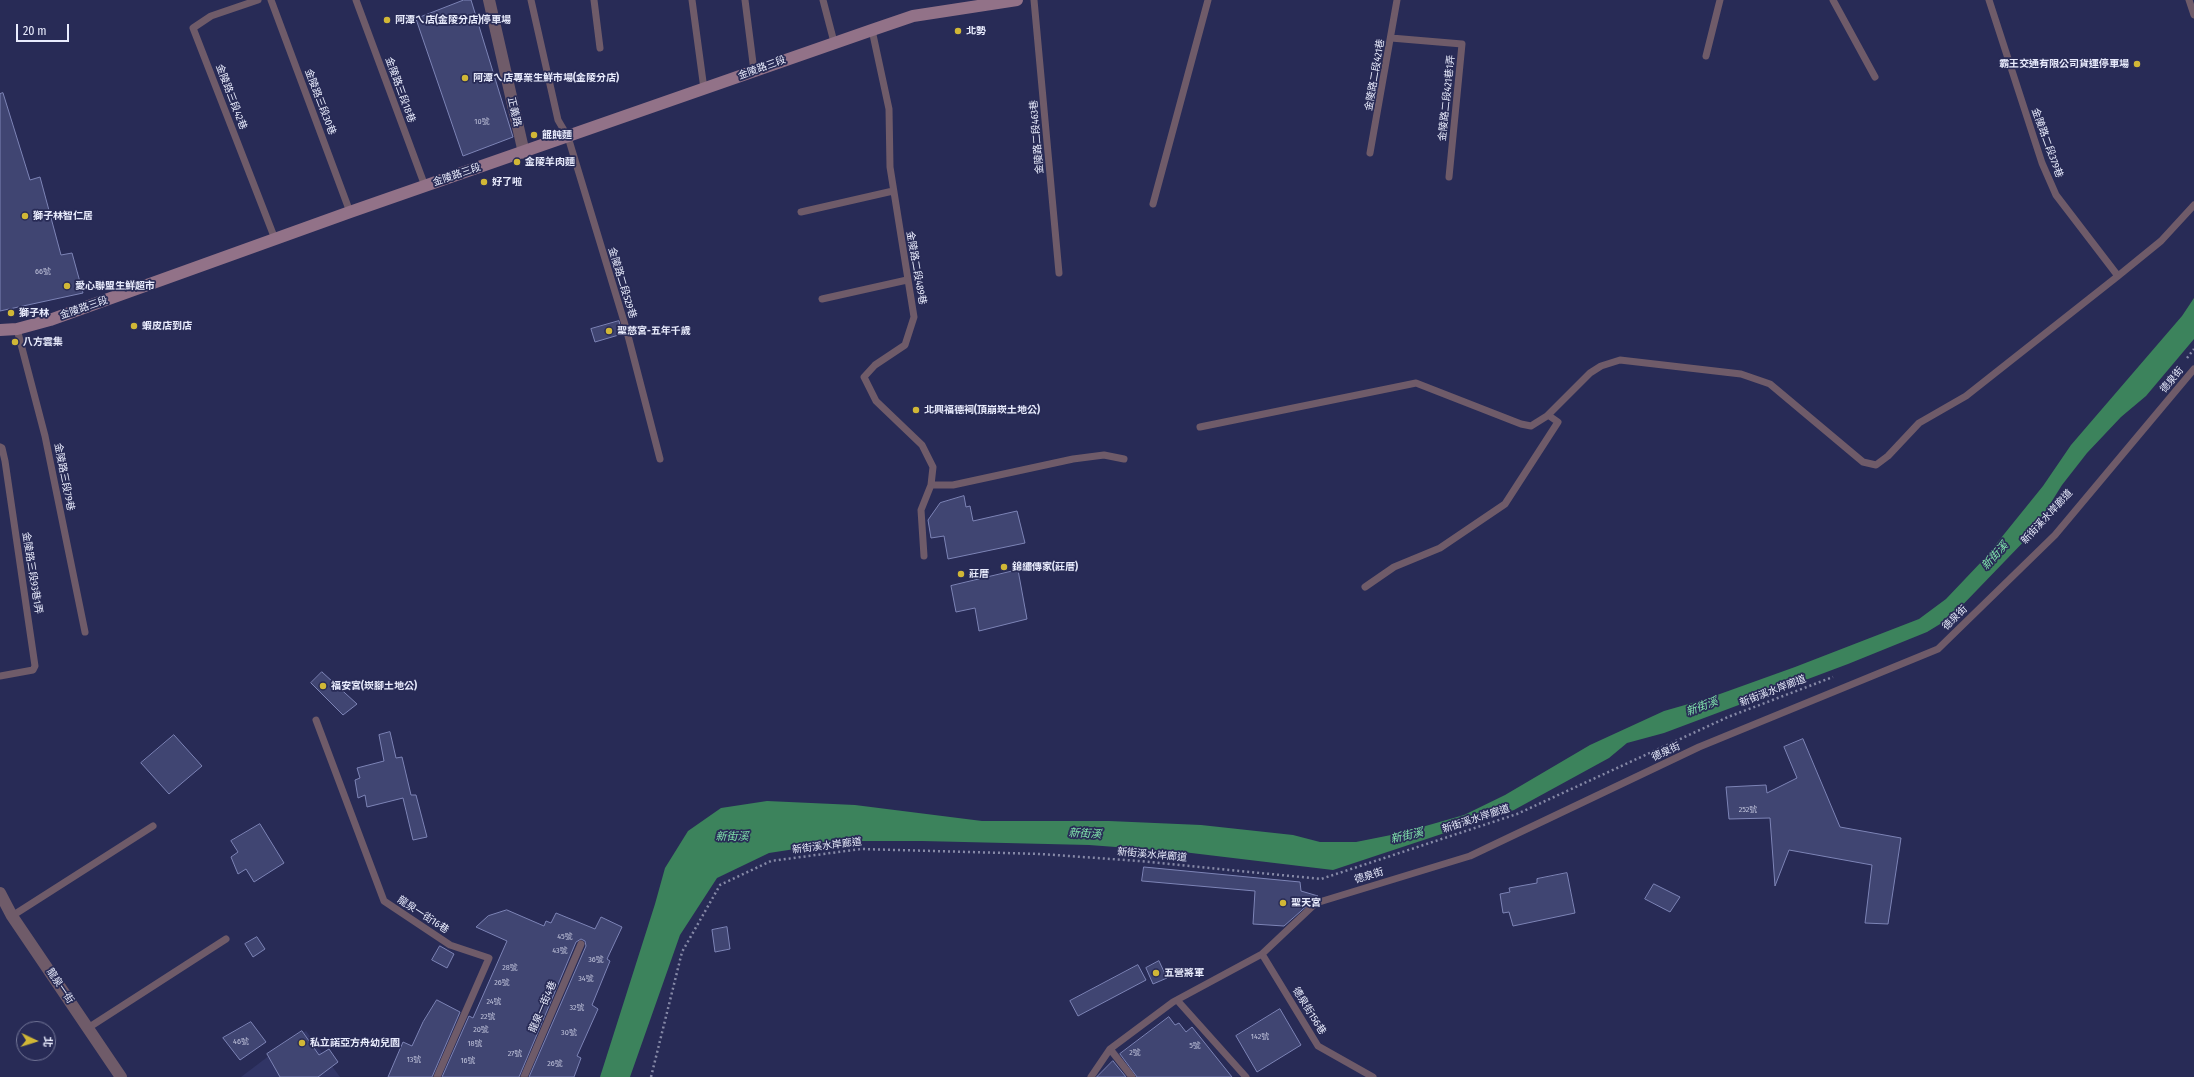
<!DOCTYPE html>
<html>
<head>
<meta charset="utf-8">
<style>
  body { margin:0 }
  #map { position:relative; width:2194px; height:1077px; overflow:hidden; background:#282b56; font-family:"Fira Sans Condensed","Noto Sans TC",sans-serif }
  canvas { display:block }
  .north { position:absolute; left:16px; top:1021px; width:40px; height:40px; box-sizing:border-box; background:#282b56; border:1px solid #757899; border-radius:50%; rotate:94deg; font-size:11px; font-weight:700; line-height:16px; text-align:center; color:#e9ecfd }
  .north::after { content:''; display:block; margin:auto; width:14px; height:18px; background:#d1b736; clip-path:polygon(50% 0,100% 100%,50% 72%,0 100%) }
  .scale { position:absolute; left:16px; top:24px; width:53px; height:18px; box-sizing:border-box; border:2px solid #e9ecfd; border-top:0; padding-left:5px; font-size:12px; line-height:14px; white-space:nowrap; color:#e9ecfd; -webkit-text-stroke:3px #282b56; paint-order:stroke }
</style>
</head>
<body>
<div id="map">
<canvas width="2194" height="1077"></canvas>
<div class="north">北</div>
<div class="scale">20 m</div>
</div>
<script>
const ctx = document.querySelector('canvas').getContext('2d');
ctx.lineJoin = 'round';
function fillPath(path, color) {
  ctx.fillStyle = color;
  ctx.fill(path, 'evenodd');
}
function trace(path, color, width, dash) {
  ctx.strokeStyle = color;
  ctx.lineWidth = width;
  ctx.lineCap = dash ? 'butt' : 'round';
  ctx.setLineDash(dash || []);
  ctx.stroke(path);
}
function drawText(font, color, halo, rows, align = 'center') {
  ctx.font = font + ' "Fira Sans Condensed","Noto Sans TC",sans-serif';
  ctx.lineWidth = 3.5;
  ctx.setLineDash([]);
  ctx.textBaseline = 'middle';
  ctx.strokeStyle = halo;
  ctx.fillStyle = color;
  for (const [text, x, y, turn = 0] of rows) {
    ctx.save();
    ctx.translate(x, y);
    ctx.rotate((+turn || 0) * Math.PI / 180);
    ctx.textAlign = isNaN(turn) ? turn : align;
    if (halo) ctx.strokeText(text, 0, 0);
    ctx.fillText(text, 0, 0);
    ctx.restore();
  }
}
fillPath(new Path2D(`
  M 306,1031 L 340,1077 L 241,1077 L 270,1055 Z`), '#313566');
fillPath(new Path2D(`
  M 2194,298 L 2194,339 L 2146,396 L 2121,417 L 2087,453 L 2062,485 L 2032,533 L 1950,618 L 1927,632 L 1848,664 L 1664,733 L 1627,743 L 1609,758 L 1514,810 L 1333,870 L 1183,852 L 1089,845 L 922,841 L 847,841 L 769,853 L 717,878 L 680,935 L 630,1077 L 600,1077 L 655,904 L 665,868 L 688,831 L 721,808 L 767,801 L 855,805 L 982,821 L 1109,821 L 1201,825 L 1293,835 L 1320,842 L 1356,842 L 1401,833 L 1464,815 L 1505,795 L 1590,745 L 1664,711 L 1706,699 L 1795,667 L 1919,619 L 1946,599 L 1984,559 L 2043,486 L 2071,445 L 2182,316 Z`), '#3c835c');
const building = new Path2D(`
  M 464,0 L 471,0 L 513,137 L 463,156 L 416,19 Z
  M 3,93 L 30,180 L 40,177 L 61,255 L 72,253 L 83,293 L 0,311 L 0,94 Z
  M 619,321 L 622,334 L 595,342 L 591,329 Z
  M 964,496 L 966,507 L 970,506 L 973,521 L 1017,511 L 1025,543 L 948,559 L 944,536 L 931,538 L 928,520 L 940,503 Z
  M 1018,570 L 1027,619 L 979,631 L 975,608 L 956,612 L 951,586 Z
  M 322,672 L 357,704 L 343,715 L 311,683 Z
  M 390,732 L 396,758 L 402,757 L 411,795 L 416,795 L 427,837 L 413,840 L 403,798 L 367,807 L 365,795 L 358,798 L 355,780 L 360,778 L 357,768 L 384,761 L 379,735 Z
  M 174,735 L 202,766 L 169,794 L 141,763 Z
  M 1803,739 L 1840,827 L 1901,838 L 1888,924 L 1865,923 L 1872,865 L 1789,850 L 1775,886 L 1770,818 L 1729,819 L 1726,787 L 1766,785 L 1767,793 L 1797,778 L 1784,747 Z
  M 260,824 L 284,863 L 254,882 L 246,869 L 238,874 L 231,857 L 238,852 L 231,841 Z
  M 1144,867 L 1300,882 L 1301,891 L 1318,896 L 1284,926 L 1253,924 L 1255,891 L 1142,881 Z
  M 1567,873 L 1575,913 L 1513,926 L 1509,912 L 1503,913 L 1500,894 L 1510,892 L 1509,888 L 1537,883 L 1537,879 Z
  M 1654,884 L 1680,897 L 1670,912 L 1645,899 Z
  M 507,910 L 544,926 L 546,921 L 551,923 L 556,913 L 595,929 L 601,917 L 622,927 L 607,959 L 610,961 L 592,1005 L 598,1009 L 577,1056 L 581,1058 L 574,1077 L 529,1077 L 586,946 L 585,941 L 581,939 L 576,942 L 519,1077 L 442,1077 L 469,1016 L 473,1018 L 507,941 L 476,927 L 488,916 Z
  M 727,927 L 730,949 L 715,952 L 712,930 Z
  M 257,937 L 265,949 L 253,957 L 245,944 Z
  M 440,946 L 454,954 L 447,968 L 432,960 Z
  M 1159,961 L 1167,978 L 1153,984 L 1146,968 Z
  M 1138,965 L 1146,980 L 1078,1016 L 1070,1001 Z
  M 437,1000 L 460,1012 L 432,1077 L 388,1077 L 403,1042 L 412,1046 L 423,1022 Z
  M 1280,1009 L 1301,1045 L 1257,1072 L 1236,1036 Z
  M 1169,1017 L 1175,1025 L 1179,1023 L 1186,1032 L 1192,1027 L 1232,1077 L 1137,1077 L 1120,1054 Z
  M 251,1022 L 266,1042 L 240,1060 L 223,1038 Z
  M 302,1031 L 319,1055 L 329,1049 L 338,1062 L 318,1077 L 280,1077 L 267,1054 Z
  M 1113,1061 L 1126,1077 L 1097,1077 Z`);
fillPath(building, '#404572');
trace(building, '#7d84b6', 1);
trace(new Path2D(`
  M 2187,358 L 2194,349
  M 651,1077 L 682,952 L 720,885 L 771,861 L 861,849 L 1041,854 L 1139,861 L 1321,879 L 1517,814 L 1728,717 L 1833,677`), '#8689a7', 2.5, [2, 3]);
trace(new Path2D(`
  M 258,0 L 211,16 L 193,28 L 275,239
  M 271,0 L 350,212
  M 356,0 L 425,186
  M 531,0 L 558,120 L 568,137 L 626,328 L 660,459
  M 594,0 L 600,48
  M 692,0 L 704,89
  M 745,0 L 754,71
  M 823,0 L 834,42
  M 1034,0 L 1059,273
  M 1833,0 L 1875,77
  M 1989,0 L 2042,163 L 2056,195 L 2118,276
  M 2189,0 L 2194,15
  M 872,30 L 889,109 L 890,167 L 914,317 L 905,345 L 875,365 L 864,377 L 876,401 L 922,445 L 933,467 L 931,485 L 953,485 L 1073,459 L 1104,455 L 1124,459
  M 1391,38 L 1462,44 L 1449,177
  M 1706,56 L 1720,0
  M 1370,153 L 1397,0
  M 1153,204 L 1208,0
  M 801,212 L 893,191
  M 822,299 L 907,280
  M 17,329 L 45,436 L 85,632
  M 1200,427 L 1416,383 L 1521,424 L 1531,426 L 1547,416 L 1590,373 L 1601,366 L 1620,360 L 1741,374 L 1770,384 L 1863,462 L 1876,465 L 1888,456 L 1919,423 L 1966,396 L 2118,276 L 2161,241 L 2194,205
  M 0,447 L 2,448 L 5,461 L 35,666 L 33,670 L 0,676
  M 924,556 L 921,510 L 931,485
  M 1365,587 L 1394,567 L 1440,548 L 1505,504 L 1558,422 L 1548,415
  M 316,720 L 384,901 L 450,945 L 489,958 L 437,1077
  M 12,916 L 153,826
  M 1262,954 L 1318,1046 L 1373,1077
  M 1177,1000 L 1246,1077
  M 88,1028 L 226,939
  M 1110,1049 L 1132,1077
  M 524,1077 L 581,944
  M 1091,1077 L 1110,1049 L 1173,1002 L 1262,954 L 1316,903 L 1470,856 L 1699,747 L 1938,649 L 2055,535 L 2194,369`), '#6f5b69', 7);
trace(new Path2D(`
  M 489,0 L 524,153
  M 0,893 L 12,916 L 121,1077`), '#6f5b69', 12);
trace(new Path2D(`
  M 0,330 L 17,329 L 50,320 L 350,212 L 872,30 L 913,16 L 1017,0`), '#927288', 12);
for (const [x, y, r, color] of [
  [387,20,4,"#d1b736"],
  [958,31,4,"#d1b736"],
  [2137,64,4,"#d1b736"],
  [465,78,4,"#d1b736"],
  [534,135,4,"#d1b736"],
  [517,162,4,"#d1b736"],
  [484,182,4,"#d1b736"],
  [25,216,4,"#d1b736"],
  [67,286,4,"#d1b736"],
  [11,313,4,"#d1b736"],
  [134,326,4,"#d1b736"],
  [609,331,4,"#d1b736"],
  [15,342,4,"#d1b736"],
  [916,410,4,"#d1b736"],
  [1004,567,4,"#d1b736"],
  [961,574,4,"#d1b736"],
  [323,686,4,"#d1b736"],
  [1283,903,4,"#d1b736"],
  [1156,973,4,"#d1b736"],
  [302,1043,4,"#d1b736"]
]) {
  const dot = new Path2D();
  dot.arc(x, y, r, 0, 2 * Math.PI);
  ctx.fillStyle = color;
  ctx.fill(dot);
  trace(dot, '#282b56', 1.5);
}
drawText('8px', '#bfc2da', null, [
  ["10號",482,122],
  ["66號",43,272],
  ["252號",1748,810],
  ["45號",565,937],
  ["43號",560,951],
  ["36號",596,960],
  ["28號",510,968],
  ["34號",586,979],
  ["26號",502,983],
  ["24號",494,1002],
  ["32號",577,1008],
  ["22號",488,1017],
  ["20號",481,1030],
  ["30號",569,1033],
  ["142號",1260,1037],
  ["46號",241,1042],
  ["18號",475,1044],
  ["5號",1195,1046],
  ["2號",1135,1053],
  ["27號",515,1054],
  ["13號",414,1060],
  ["16號",468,1061],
  ["26號",555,1064]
]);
drawText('bold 10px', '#e9ecfd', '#282b56', [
  ["阿潭ㄟ店(金陵分店)停車場",395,20],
  ["北勢",966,31],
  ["霸王交通有限公司貨運停車場",2129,64,"right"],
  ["阿潭ㄟ店專業生鮮市場(金陵分店)",473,78],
  ["餛飩麵",542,135],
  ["金陵羊肉麵",525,162],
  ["好了啦",492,182],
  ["獅子林智仁居",33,216],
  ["愛心聯盟生鮮超市",75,286],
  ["獅子林",19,313],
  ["蝦皮店到店",142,326],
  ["聖慈宮-五年千歲",617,331],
  ["八方雲集",23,342],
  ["北興福德祠(頂崩崁土地公)",924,410],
  ["錦繡傳家(莊厝)",1012,567],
  ["莊厝",969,574],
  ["福安宮(崁腳土地公)",331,686],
  ["聖天宮",1291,903],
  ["五營將軍",1164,973],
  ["私立諾亞方舟幼兒園",310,1043]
], 'left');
drawText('10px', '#e9ecfd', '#282b56', [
  ["金陵路三段",762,68,-20],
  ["金陵路二段421巷",1375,75,-80],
  ["金陵路三段18巷",400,90,70],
  ["金陵路三段42巷",231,97,69],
  ["金陵路二段421巷1弄",1447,98,-84],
  ["金陵路三段30巷",320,102,69],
  ["正義路",514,112,77],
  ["金陵路二段463巷",1037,137,-95],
  ["金陵路二段379巷",2047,143,70],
  ["金陵路三段",457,175,-19],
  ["金陵路二段489巷",916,268,80],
  ["金陵路二段529巷",622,283,73],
  ["金陵路三段",84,308,-19],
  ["德泉街",2172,380,-50],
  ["金陵路三段79巷",64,477,79],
  ["新街溪水岸廊道",2047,517,-47],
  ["金陵路三段93巷1弄",32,573,81],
  ["德泉街",1955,618,-44],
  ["新街溪水岸廊道",1773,691,-21],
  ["德泉街",1666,752,-25],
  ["新街溪水岸廊道",1476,819,-18],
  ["新街溪水岸廊道",827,846,-7],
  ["新街溪水岸廊道",1152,855,5],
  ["德泉街",1369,876,-17],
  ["龍泉一街16巷",423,915,33],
  ["龍泉一街",60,986,56],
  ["龍泉一街4巷",543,1007,-67],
  ["德泉街156巷",1309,1011,58]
]);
drawText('italic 11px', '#81e4ac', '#282b56', [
  ["新街溪",1995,556,-48],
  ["新街溪",1702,707,-21],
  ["新街溪",1085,834,3],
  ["新街溪",1407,836,-13],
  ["新街溪",732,837]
]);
</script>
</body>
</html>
